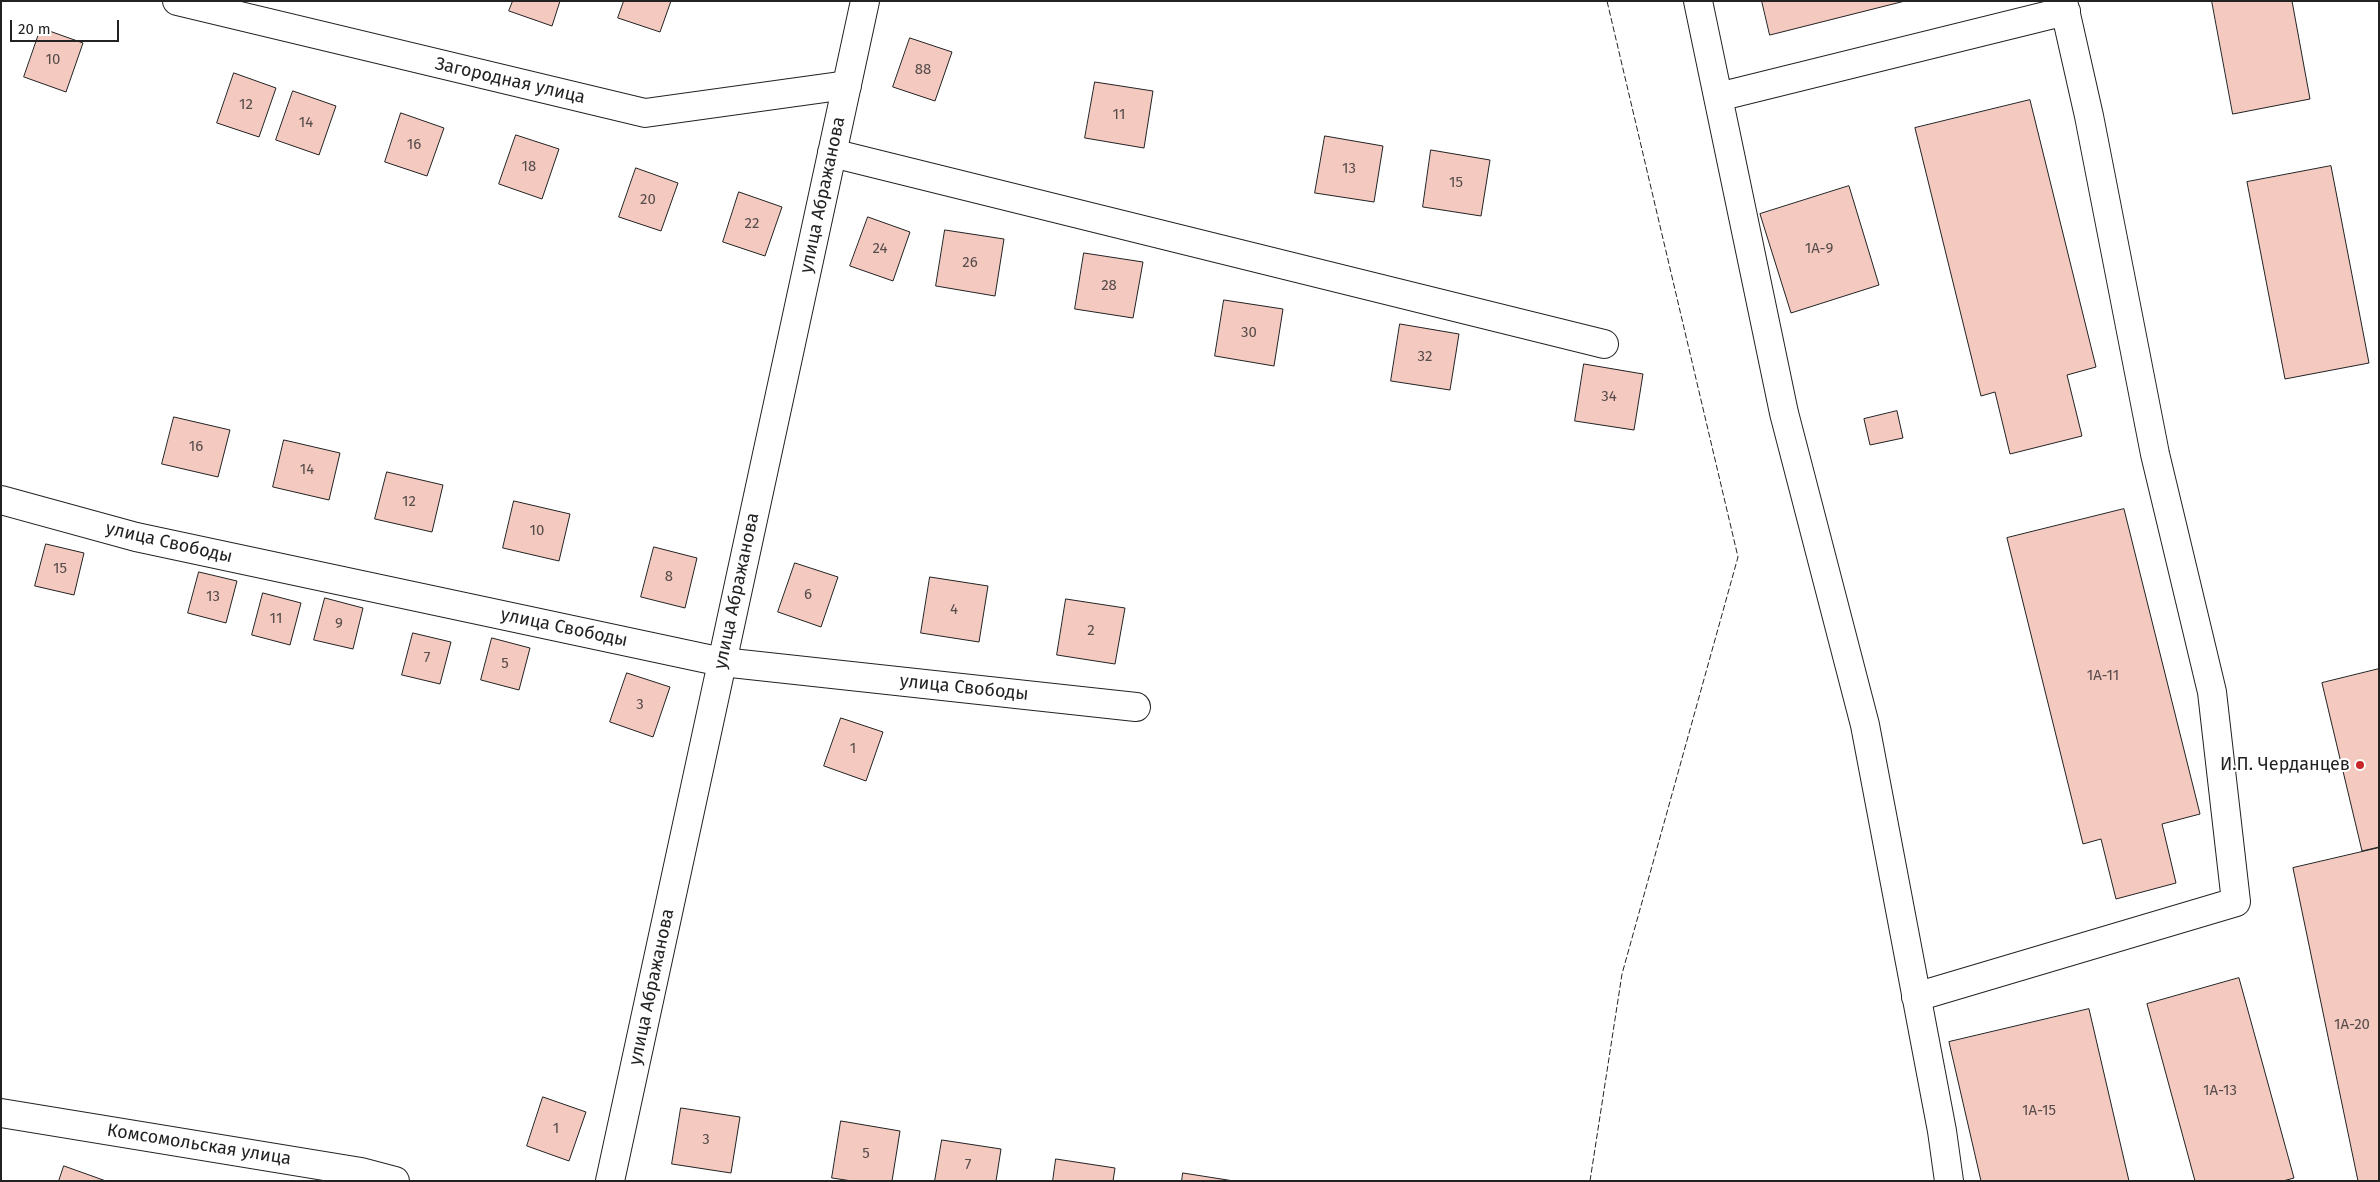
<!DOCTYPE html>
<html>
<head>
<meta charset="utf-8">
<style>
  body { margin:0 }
  #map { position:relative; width:2380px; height:1182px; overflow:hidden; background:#fff; font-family:"Fira Sans",sans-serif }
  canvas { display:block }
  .frame { position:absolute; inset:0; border:2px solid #222; pointer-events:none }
  .scale { position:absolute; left:10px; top:20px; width:109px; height:22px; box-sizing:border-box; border:2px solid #222; border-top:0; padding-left:6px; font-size:15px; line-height:18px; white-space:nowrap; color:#222; -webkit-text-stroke:4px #fff; paint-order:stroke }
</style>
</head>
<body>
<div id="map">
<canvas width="2380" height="1182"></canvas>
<div class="frame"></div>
<div class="scale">20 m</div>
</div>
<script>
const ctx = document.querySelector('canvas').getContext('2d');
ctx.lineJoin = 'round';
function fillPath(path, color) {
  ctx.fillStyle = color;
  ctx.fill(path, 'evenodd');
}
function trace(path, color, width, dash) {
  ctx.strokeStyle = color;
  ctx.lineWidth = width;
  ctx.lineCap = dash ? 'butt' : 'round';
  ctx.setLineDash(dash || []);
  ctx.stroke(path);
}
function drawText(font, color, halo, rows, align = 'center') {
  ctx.font = font + ' "Fira Sans",sans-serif';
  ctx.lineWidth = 4;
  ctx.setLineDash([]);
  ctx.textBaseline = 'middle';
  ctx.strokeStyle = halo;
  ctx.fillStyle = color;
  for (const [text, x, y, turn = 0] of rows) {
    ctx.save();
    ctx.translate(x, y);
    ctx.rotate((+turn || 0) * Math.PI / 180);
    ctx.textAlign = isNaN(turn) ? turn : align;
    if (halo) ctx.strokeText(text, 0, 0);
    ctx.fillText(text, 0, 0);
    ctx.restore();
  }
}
const building = new Path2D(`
  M 513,1 L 560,1 L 552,26 L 509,11 Z
  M 624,1 L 671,1 L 660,32 L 618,18 Z
  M 1762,1 L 1905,1 L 1770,35 Z
  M 2212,1 L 2292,1 L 2310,99 L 2233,114 Z
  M 41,28 L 83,43 L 66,92 L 24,77 Z
  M 910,38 L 952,52 L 935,101 L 893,87 Z
  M 234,73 L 276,88 L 259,137 L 217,123 Z
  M 1095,82 L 1153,91 L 1144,148 L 1085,138 Z
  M 293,91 L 336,106 L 319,155 L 276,140 Z
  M 2030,100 L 2096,367 L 2067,375 L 2082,436 L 2010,454 L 1995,392 L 1981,396 L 1915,128 Z
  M 401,113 L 444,128 L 427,176 L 385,162 Z
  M 516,135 L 559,149 L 542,199 L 499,184 Z
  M 1325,136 L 1383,146 L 1374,202 L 1315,193 Z
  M 1431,150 L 1490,160 L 1481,216 L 1423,207 Z
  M 2331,166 L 2369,363 L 2285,379 L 2247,182 Z
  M 636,168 L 678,183 L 661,231 L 619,217 Z
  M 1849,186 L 1879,285 L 1791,313 L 1760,214 Z
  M 739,192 L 782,207 L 765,256 L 723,242 Z
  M 868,217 L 910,232 L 893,281 L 850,266 Z
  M 945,230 L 1004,239 L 995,296 L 936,286 Z
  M 1084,253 L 1143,262 L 1133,318 L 1075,309 Z
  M 1224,300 L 1283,309 L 1274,366 L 1215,356 Z
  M 1400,324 L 1459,334 L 1450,390 L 1391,381 Z
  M 1584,364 L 1643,374 L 1634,430 L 1575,421 Z
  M 1897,411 L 1903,438 L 1870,445 L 1864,419 Z
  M 174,417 L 230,430 L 218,477 L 162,464 Z
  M 284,440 L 340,453 L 329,500 L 273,487 Z
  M 387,472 L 443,485 L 432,532 L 375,519 Z
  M 514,501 L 570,514 L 559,561 L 503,548 Z
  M 2124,509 L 2200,814 L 2162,824 L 2176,883 L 2116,899 L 2101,839 L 2083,844 L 2007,538 Z
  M 46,544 L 84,553 L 74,595 L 35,586 Z
  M 654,547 L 697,558 L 685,608 L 641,597 Z
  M 795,563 L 838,577 L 821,627 L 778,612 Z
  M 199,572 L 237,581 L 226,623 L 188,613 Z
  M 930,577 L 988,586 L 979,642 L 921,633 Z
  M 263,593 L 301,603 L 290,645 L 252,635 Z
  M 325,598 L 363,608 L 353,649 L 314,640 Z
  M 1066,599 L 1125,608 L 1115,664 L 1057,655 Z
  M 413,633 L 451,642 L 440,684 L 402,675 Z
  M 492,638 L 530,648 L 519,690 L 481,680 Z
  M 2379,669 L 2379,847 L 2362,851 L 2322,683 Z
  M 627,673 L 670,687 L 653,737 L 610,722 Z
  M 841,718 L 883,732 L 866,781 L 824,766 Z
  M 2379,848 L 2379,1181 L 2358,1181 L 2293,868 Z
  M 2239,978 L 2294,1178 L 2283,1181 L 2195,1181 L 2147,1004 Z
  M 2089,1009 L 2129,1181 L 1981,1181 L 1949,1042 Z
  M 543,1097 L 586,1112 L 569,1161 L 527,1146 Z
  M 681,1108 L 740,1117 L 731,1173 L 672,1164 Z
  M 841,1121 L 900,1131 L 892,1181 L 852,1181 L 832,1178 Z
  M 942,1140 L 1001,1149 L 996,1181 L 935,1181 Z
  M 1056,1159 L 1115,1168 L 1113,1181 L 1053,1181 Z
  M 64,1166 L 106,1181 L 59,1181 Z
  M 1183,1173 L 1234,1181 L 1182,1181 Z`);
fillPath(building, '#f3c9c0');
trace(building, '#222', 1);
const minor = new Path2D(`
  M 177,1 L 645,113 L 847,85
  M 1698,1 L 1784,413 L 1865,725 L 1942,1131 L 1949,1181
  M 1718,97 L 2066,11
  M 832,153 L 1604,344
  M 1,500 L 136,537 L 722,662 L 1136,707
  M 1916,997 L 2236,902 L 2212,692 L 2155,454 L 2089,116 L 2063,1
  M 1,1113 L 361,1172 L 395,1181`);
const major = new Path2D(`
  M 610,1181 L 865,1`);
trace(minor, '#222', 30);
trace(major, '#222', 30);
trace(minor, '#fff', 28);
trace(major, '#fff', 28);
trace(new Path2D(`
  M 1590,1181 L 1622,974 L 1738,557 L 1607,1`), '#222', 1, [6, 2.5]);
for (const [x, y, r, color] of [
  [2360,765,5,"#c62828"]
]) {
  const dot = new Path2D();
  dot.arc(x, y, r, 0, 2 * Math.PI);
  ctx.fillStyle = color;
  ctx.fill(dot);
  trace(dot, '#fff', 2);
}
drawText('15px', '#564c4a', null, [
  ["10",53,60],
  ["88",923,70],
  ["12",246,105],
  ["11",1119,115],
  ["14",306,123],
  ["16",414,145],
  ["18",529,167],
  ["13",1349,169],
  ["15",1456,183],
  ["20",648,200],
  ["22",752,224],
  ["24",880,249],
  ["1А-9",1819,249],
  ["26",970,263],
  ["28",1109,286],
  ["30",1249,333],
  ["32",1425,357],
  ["34",1609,397],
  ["16",196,447],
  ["14",307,470],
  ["12",409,502],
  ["10",537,531],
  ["15",60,569],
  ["8",669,577],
  ["6",808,595],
  ["13",213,597],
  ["4",954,610],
  ["11",276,619],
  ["9",339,624],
  ["2",1091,631],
  ["7",427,658],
  ["5",505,664],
  ["1А-11",2103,676],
  ["3",640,705],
  ["1",853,749],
  ["1А-20",2352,1025],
  ["1А-13",2220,1091],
  ["1А-15",2039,1111],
  ["1",556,1129],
  ["3",706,1140],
  ["5",866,1154],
  ["7",968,1165]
]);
drawText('18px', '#222', '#fff', [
  ["Загородная улица",510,81,13],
  ["улица Абражанова",823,195,-78],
  ["улица Свободы",169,543,13],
  ["улица Абражанова",737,591,-78],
  ["улица Свободы",564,628,12],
  ["улица Свободы",964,688,6],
  ["улица Абражанова",652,987,-78],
  ["Комсомольская улица",199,1145,9]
]);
drawText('18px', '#222', '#fff', [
  ["И.П. Черданцев",2350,765]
], 'right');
</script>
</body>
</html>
